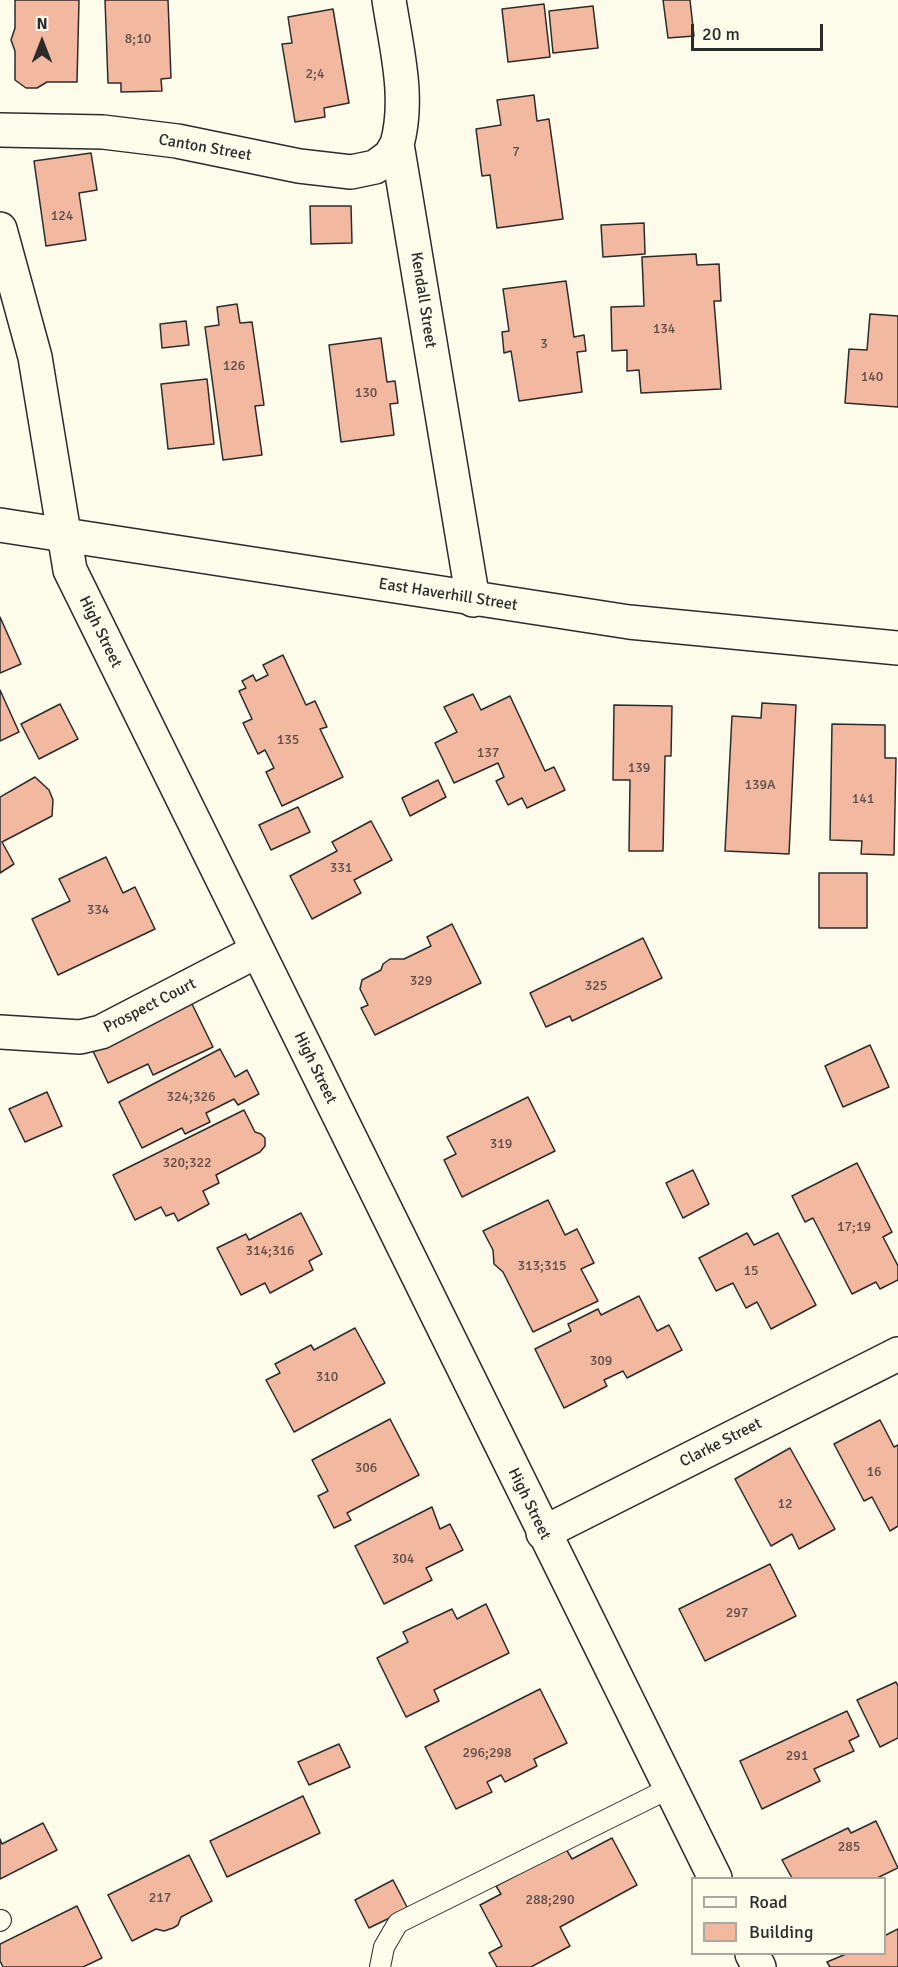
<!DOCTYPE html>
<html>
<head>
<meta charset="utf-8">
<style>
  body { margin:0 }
  #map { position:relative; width:898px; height:1967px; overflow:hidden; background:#fdfbea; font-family:Signika,sans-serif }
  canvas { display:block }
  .legend { position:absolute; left:691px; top:1877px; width:195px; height:78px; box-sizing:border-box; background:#fdfbea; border:2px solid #a9a89e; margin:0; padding:8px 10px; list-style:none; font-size:18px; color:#2b2b2b }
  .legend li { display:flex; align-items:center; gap:12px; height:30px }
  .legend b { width:30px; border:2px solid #a9a89e }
  .north { position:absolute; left:12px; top:12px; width:60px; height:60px; -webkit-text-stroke:4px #fdfbea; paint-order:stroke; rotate:0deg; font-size:16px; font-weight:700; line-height:24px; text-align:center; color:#2b2b2b }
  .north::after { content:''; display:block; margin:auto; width:21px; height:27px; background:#2b2b2b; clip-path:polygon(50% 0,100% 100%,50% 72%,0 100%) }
  .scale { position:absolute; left:691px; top:24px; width:132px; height:27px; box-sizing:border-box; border:3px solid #2b2b2b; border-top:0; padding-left:8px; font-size:18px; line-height:21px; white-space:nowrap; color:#2b2b2b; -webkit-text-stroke:4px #fdfbea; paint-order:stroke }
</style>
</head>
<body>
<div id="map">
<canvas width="898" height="1967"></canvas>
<ul class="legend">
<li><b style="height:8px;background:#fdfbea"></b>Road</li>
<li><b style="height:16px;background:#f2b8a0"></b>Building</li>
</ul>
<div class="north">N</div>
<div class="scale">20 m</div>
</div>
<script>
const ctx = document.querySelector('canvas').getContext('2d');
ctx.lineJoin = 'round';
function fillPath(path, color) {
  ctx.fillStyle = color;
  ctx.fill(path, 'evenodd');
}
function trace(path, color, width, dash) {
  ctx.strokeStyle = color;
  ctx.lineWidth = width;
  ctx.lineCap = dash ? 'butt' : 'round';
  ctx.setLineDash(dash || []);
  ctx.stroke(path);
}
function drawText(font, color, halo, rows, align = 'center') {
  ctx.font = font + ' Signika,sans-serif';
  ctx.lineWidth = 4.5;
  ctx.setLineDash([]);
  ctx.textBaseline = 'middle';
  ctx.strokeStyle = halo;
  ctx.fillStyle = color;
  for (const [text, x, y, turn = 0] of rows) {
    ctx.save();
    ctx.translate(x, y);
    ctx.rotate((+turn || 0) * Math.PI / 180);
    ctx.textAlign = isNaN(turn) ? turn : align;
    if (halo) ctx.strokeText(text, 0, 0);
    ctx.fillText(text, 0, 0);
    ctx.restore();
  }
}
const building = new Path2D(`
  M 15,0 L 79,0 L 77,82 L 47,82 L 37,88 L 26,88 L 15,80 L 15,51 L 11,40 L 15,28 Z
  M 105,0 L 168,0 L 171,78 L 161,79 L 162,91 L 121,92 L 121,83 L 108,83 Z
  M 663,0 L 690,0 L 694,36 L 668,38 Z
  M 544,4 L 550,57 L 508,62 L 502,9 Z
  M 593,6 L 598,48 L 553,53 L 549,11 Z
  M 333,9 L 349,103 L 324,108 L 325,117 L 295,122 L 282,44 L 292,43 L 288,17 Z
  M 534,95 L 537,121 L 549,119 L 563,219 L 497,228 L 490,175 L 482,176 L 476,129 L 501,125 L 497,100 Z
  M 91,153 L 97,190 L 79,193 L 86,240 L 46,246 L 34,161 Z
  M 310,206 L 351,206 L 352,243 L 311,244 Z
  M 644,223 L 645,254 L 603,257 L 601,225 Z
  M 696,254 L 697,265 L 719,264 L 721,301 L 714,301 L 721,389 L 641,393 L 639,370 L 627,371 L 627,350 L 612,351 L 611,307 L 644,306 L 642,257 Z
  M 566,281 L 574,337 L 584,335 L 586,351 L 577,352 L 582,392 L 519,401 L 511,351 L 504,353 L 502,332 L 509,331 L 503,289 Z
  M 237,304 L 240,323 L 252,322 L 264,405 L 255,406 L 262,455 L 223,460 L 205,327 L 219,325 L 217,307 Z
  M 870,314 L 898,316 L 898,407 L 845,403 L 849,349 L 867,350 Z
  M 186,321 L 189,345 L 162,348 L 160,324 Z
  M 381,338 L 387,382 L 395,381 L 398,403 L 390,404 L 394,435 L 341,442 L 329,345 Z
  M 207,379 L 214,444 L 168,449 L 161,384 Z
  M 0,617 L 21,664 L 0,673 Z
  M 283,655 L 306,705 L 315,701 L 327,727 L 320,729 L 343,777 L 282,806 L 266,772 L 274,768 L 265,750 L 258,754 L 243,723 L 252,719 L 239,691 L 246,688 L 242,681 L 253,675 L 256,681 L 268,675 L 263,665 Z
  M 0,690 L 19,732 L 0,741 Z
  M 473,694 L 481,710 L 510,696 L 545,771 L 554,767 L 565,790 L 527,808 L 522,798 L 508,805 L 496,781 L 504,777 L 498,763 L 454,783 L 435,743 L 457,732 L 444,707 Z
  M 762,703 L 796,705 L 789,854 L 725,851 L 732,716 L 761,718 Z
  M 60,704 L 78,739 L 39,759 L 21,724 Z
  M 614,705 L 672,706 L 671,756 L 665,756 L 663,851 L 629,851 L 630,780 L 613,780 Z
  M 832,724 L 885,725 L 885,758 L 896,758 L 894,855 L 861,854 L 862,841 L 830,840 Z
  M 35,777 L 49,790 L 53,800 L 52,816 L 2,842 L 14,864 L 0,873 L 0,797 Z
  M 438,780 L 446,797 L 410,816 L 402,798 Z
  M 298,807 L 310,832 L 271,850 L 259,825 Z
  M 371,821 L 392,860 L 354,880 L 361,893 L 312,919 L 290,876 L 337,851 L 332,842 Z
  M 106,857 L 123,893 L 135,887 L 155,929 L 58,975 L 32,919 L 70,901 L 59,879 Z
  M 819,873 L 867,873 L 867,928 L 819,928 Z
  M 452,924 L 481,983 L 375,1035 L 361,1008 L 368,1005 L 360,989 L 362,980 L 381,970 L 383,964 L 390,959 L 404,959 L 431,946 L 427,937 Z
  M 643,938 L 662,978 L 572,1021 L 570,1016 L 546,1027 L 530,993 Z
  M 191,1002 L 213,1047 L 153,1075 L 148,1064 L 108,1083 L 92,1049 Z
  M 870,1045 L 889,1087 L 843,1107 L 825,1066 Z
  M 220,1049 L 235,1077 L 247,1070 L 259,1094 L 238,1105 L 234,1099 L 206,1113 L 210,1122 L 185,1134 L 182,1128 L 142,1148 L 119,1102 Z
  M 47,1092 L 62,1126 L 25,1142 L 9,1109 Z
  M 528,1097 L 555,1151 L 462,1197 L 444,1160 L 456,1154 L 447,1137 Z
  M 244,1110 L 255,1132 L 261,1134 L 265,1138 L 265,1146 L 260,1152 L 216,1175 L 219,1183 L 203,1191 L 209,1204 L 178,1221 L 174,1213 L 166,1216 L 161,1207 L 135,1220 L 113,1175 Z
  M 857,1163 L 892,1232 L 883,1237 L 898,1266 L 898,1280 L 880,1289 L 876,1282 L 852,1294 L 813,1218 L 805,1222 L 792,1196 Z
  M 693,1170 L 709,1204 L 683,1218 L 666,1183 Z
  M 548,1200 L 565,1235 L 577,1229 L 594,1263 L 581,1269 L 598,1301 L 533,1332 L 503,1272 L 494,1264 L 493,1250 L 483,1231 Z
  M 301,1213 L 322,1254 L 309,1261 L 313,1270 L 270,1293 L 265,1283 L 241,1295 L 217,1248 L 246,1234 L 249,1240 Z
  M 747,1233 L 754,1245 L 778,1233 L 816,1305 L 771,1329 L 757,1302 L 746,1308 L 733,1283 L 716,1291 L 699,1258 Z
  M 639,1296 L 657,1331 L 669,1325 L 682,1350 L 627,1378 L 623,1371 L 604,1380 L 607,1386 L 564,1408 L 535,1349 L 571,1331 L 568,1324 L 598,1309 L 601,1315 Z
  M 355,1328 L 385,1383 L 294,1432 L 266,1380 L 280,1373 L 275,1364 L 311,1345 L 314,1350 Z
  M 390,1419 L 419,1475 L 347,1513 L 351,1520 L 334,1528 L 318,1496 L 328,1491 L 312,1460 Z
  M 880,1420 L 894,1447 L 898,1445 L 898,1526 L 890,1531 L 872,1497 L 864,1501 L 834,1444 Z
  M 790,1448 L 835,1529 L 799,1549 L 792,1534 L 771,1546 L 735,1479 Z
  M 432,1507 L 440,1529 L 450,1524 L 463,1550 L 426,1568 L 432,1580 L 384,1604 L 355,1546 Z
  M 770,1564 L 796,1616 L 705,1661 L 679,1609 Z
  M 486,1604 L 509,1653 L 434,1690 L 439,1701 L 406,1717 L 377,1658 L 408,1642 L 403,1632 L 452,1609 L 457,1619 Z
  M 896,1682 L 898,1686 L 898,1738 L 880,1747 L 857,1700 Z
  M 540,1689 L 567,1743 L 534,1759 L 537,1766 L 505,1782 L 501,1775 L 487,1782 L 492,1792 L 456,1809 L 425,1747 Z
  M 847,1711 L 859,1736 L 849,1741 L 854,1751 L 814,1769 L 820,1781 L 762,1809 L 740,1761 Z
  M 339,1744 L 350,1767 L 309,1785 L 298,1762 Z
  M 303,1796 L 320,1833 L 227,1877 L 210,1841 Z
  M 876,1821 L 898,1868 L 877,1878 L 792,1878 L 782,1860 L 848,1828 L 851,1833 Z
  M 43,1823 L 57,1850 L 0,1879 L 0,1839 L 2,1844 Z
  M 612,1838 L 637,1885 L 560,1927 L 570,1946 L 531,1967 L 497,1967 L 489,1953 L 502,1946 L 480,1905 L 501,1894 L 496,1886 L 566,1849 L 572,1859 Z
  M 189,1855 L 212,1901 L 181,1917 L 178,1925 L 173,1928 L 164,1931 L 156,1929 L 132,1941 L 108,1895 Z
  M 393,1880 L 408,1909 L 369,1928 L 355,1900 Z
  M 77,1906 L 102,1958 L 83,1967 L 3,1967 L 0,1961 L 0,1944 Z
  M 898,1929 L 898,1967 L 830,1967 L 827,1962 L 846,1954 L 884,1954 L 884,1936 Z`);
fillPath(building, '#f2b8a0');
trace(building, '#2b2b2b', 1.5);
const lane = new Path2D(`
  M 0,1921 L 1,1920
  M 380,1967 L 384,1947 L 398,1923 L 670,1788`);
const street = new Path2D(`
  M 389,0 C 396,46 410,98 397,144 L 473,600
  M 0,130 L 103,132 L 177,141 L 299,166 L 351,172 L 375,167 L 390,156 L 397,144
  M 0,229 L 35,357 L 70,570 L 715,1878
  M 0,1032 L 80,1037 L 101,1032 L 257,951
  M 543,1533 L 898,1354
  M 752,1954 L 759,1967`);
const secondary = new Path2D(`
  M 0,525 L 629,622 L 898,648`);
trace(lane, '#2b2b2b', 22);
trace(street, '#2b2b2b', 36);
trace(secondary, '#2b2b2b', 36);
trace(lane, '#fdfbea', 20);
trace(street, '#fdfbea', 33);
trace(secondary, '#fdfbea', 33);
drawText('14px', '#5d4e48', null, [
  ["8;10",138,39],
  ["2;4",315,74],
  ["7",516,152],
  ["124",62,216],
  ["134",664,329],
  ["3",544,344],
  ["126",234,366],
  ["140",872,377],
  ["130",366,393],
  ["135",288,740],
  ["137",488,753],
  ["139",639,768],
  ["139A",760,785],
  ["141",863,799],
  ["331",341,868],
  ["334",98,910],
  ["329",421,981],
  ["325",596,986],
  ["324;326",191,1097],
  ["319",501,1144],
  ["320;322",187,1163],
  ["17;19",854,1227],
  ["314;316",270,1251],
  ["313;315",542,1266],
  ["15",751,1271],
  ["309",601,1361],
  ["310",327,1377],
  ["306",366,1468],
  ["16",874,1472],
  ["12",785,1504],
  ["304",403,1559],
  ["297",737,1613],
  ["296;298",487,1753],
  ["291",797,1756],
  ["285",849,1847],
  ["217",160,1898],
  ["288;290",550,1900]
]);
drawText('16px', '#2b2b2b', '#fdfbea', [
  ["Canton Street",205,148,10],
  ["Kendall Street",423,300,81],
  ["East Haverhill Street",448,595,9],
  ["High Street",100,632,64],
  ["Prospect Court",150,1006,-27],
  ["High Street",315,1068,64],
  ["Clarke Street",721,1443,-27],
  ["High Street",529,1504,64]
]);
</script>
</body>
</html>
